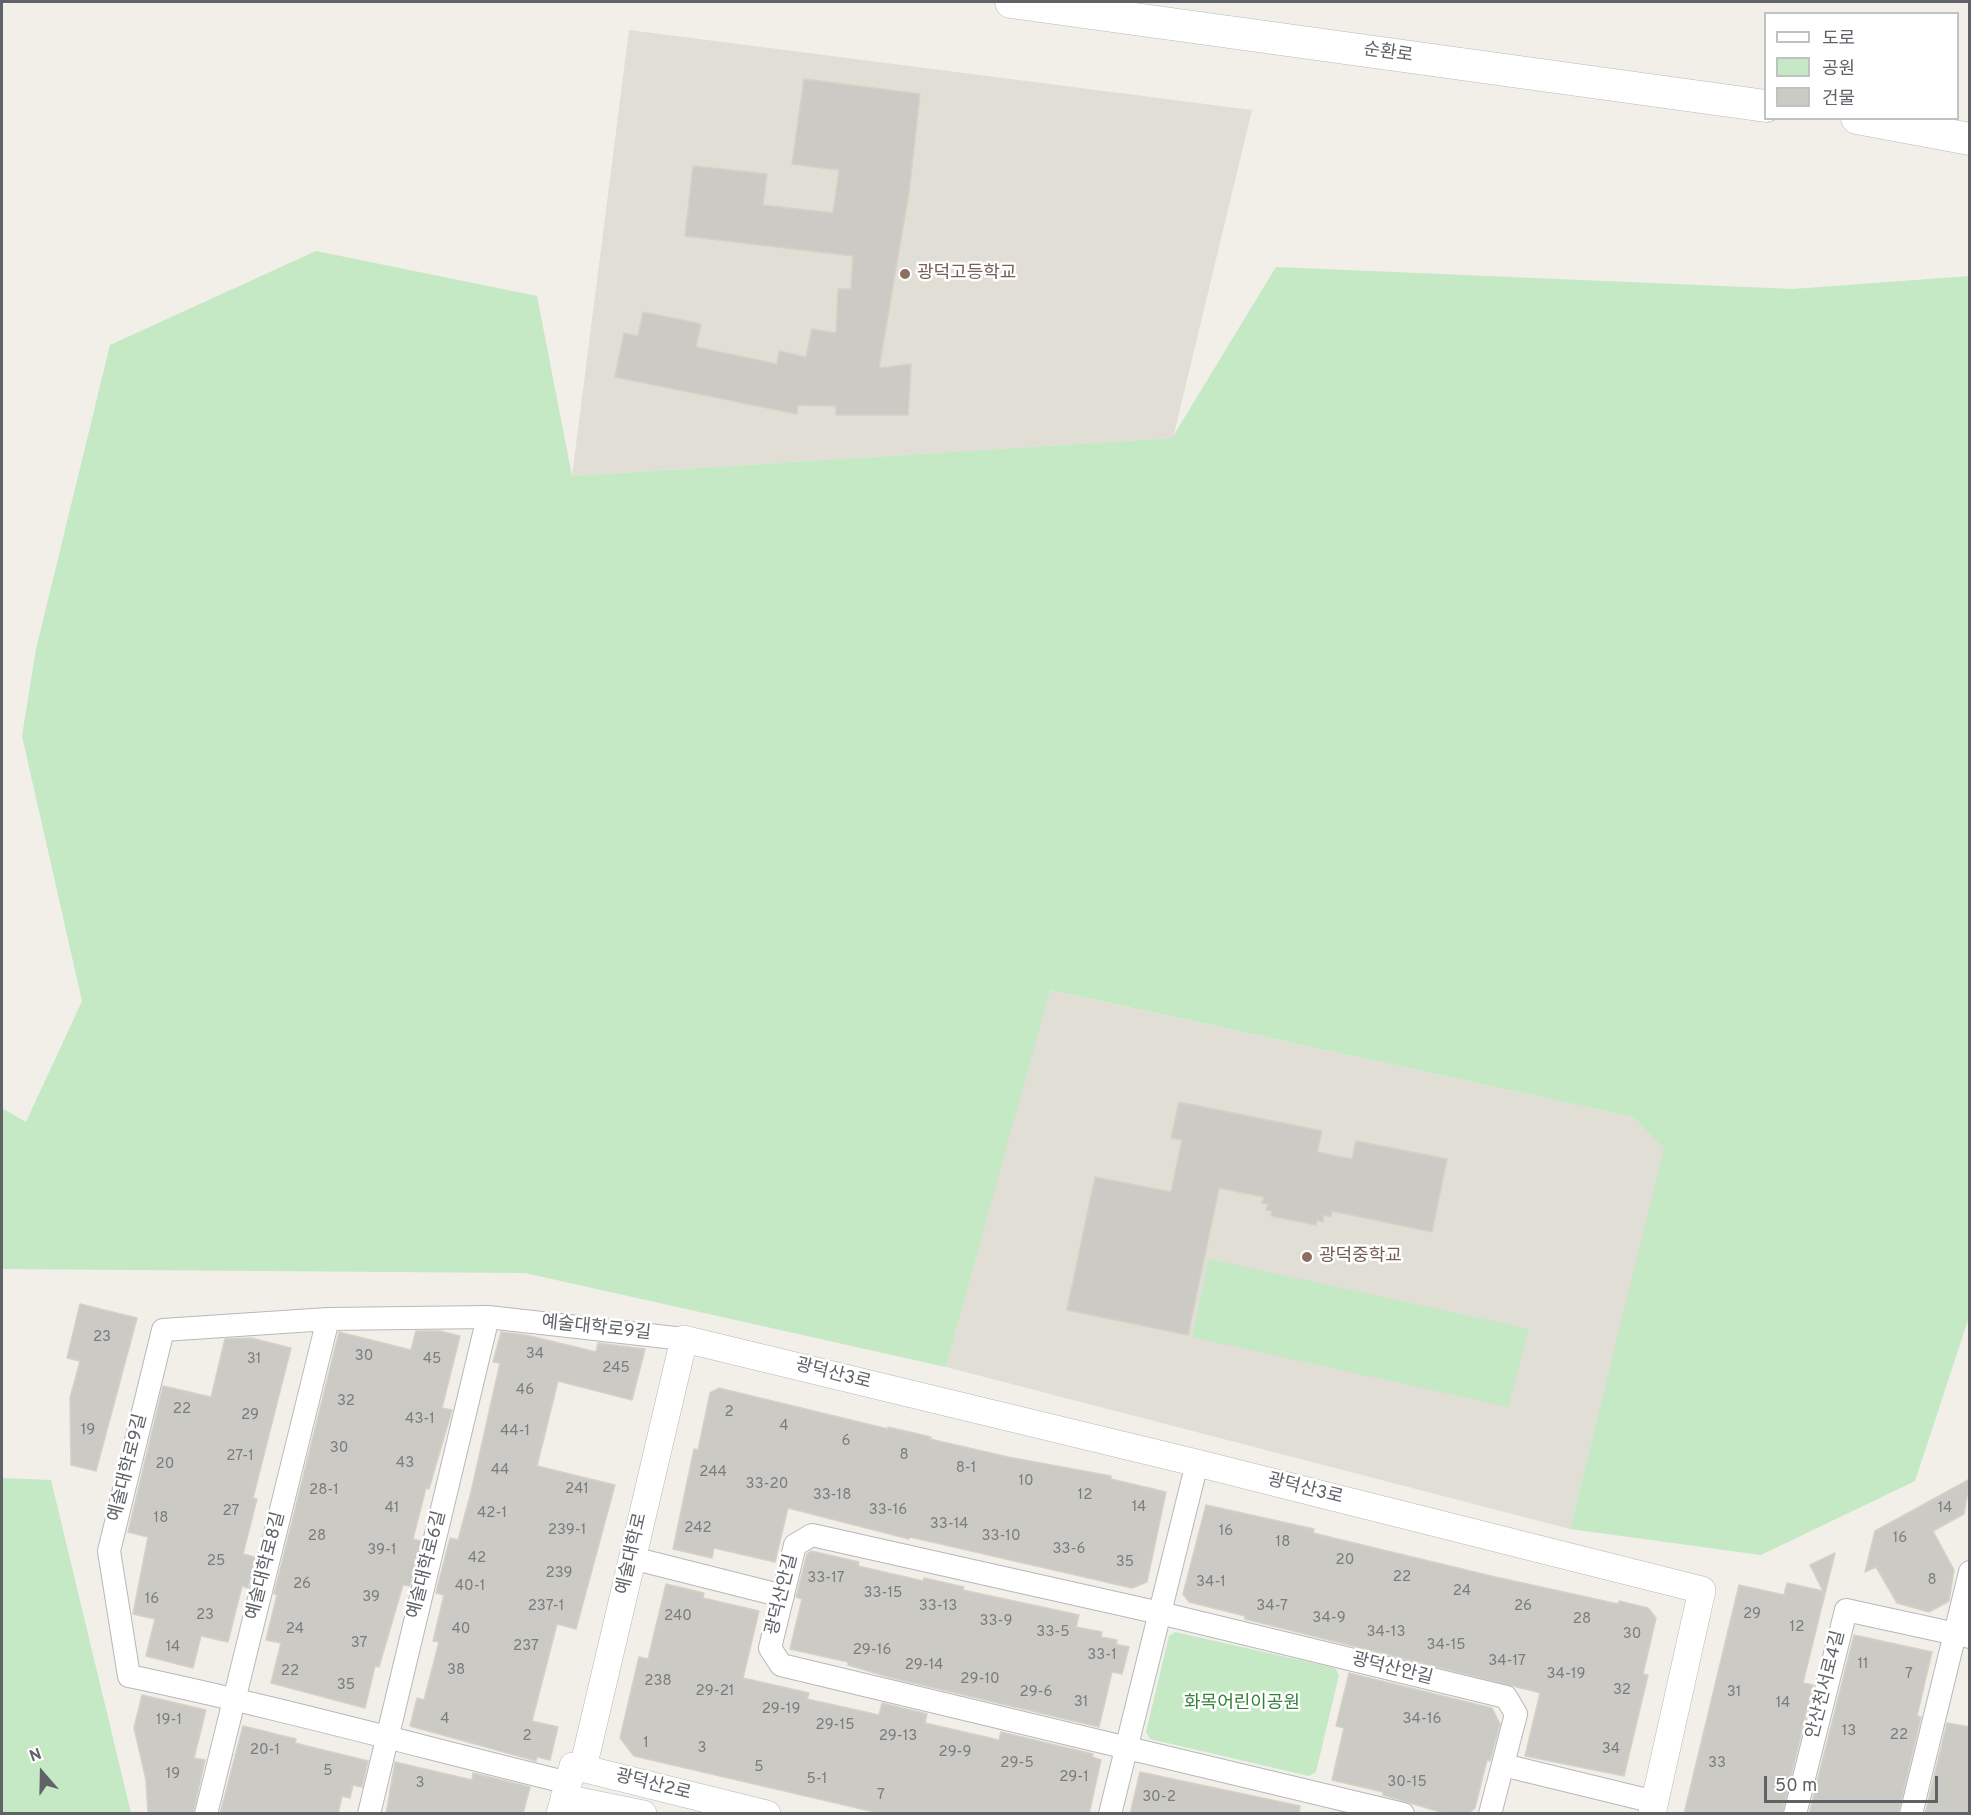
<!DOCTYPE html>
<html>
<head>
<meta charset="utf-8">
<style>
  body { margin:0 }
  #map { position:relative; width:1971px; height:1815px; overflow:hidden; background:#f1efe8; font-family:Overpass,"Noto Sans KR",sans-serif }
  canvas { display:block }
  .frame { position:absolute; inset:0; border:3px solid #5f6368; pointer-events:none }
  .legend { position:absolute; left:1764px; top:12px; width:195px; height:108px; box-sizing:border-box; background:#fff; border:2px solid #bfc1c3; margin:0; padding:8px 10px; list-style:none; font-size:18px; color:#5f6368 }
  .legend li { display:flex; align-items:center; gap:12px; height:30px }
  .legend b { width:30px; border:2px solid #bfc1c3 }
  .north { position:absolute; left:12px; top:1743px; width:60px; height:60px; -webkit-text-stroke:4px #fff; paint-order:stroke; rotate:340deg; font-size:16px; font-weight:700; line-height:24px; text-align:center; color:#5f6368 }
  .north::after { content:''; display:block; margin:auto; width:21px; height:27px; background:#5f6368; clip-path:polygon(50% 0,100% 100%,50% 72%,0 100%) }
  .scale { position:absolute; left:1764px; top:1776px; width:174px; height:27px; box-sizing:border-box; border:3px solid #5f6368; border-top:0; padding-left:8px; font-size:18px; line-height:21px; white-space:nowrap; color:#5f6368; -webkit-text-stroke:4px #fff; paint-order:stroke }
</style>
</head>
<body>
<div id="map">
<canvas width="1971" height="1815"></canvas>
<div class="frame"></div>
<ul class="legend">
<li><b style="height:8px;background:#fff"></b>도로</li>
<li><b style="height:16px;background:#c5e8c5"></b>공원</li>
<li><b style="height:16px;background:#cccac5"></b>건물</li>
</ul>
<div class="north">N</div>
<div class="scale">50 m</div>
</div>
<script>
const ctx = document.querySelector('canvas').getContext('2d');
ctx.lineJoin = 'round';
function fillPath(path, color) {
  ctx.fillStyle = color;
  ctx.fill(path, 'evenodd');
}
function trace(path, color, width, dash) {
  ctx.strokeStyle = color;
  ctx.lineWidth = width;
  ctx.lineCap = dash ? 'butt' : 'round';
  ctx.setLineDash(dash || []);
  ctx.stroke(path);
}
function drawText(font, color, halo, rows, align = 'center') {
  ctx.font = font + ' Overpass,"Noto Sans KR",sans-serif';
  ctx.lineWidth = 5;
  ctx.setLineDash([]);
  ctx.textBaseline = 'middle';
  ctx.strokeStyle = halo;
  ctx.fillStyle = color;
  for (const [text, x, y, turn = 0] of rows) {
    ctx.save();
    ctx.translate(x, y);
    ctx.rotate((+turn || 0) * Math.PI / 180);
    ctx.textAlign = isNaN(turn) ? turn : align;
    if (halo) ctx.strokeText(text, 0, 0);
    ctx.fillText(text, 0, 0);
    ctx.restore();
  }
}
fillPath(new Path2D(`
  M 629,30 L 1252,110 L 1173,438 L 572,476 Z
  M 1049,990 L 1633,1117 L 1665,1148 L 1570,1529 L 946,1367 Z`), '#e1ded6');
fillPath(new Path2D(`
  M 316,251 L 537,296 L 572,476 L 1172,438 L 1276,267 L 1793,289 L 1969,276 L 1970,1314 L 1915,1481 L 1761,1555 L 1570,1529 L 1664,1148 L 1633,1117 L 1050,990 L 946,1367 L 525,1273 L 2,1269 L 2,1108 L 26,1122 L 82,1001 L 22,736 L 36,649 L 110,345 Z
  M 1209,1259 L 1529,1329 L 1508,1407 L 1192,1337 Z
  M 2,1478 L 51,1480 L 131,1813 L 2,1813 Z
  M 1175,1632 L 1335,1668 L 1339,1675 L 1316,1772 L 1309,1776 L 1150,1739 L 1146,1732 L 1169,1636 Z`), '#c5e8c5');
const building = new Path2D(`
  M 804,79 L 920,94 L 909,192 L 879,368 L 911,364 L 908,415 L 836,415 L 836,406 L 798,405 L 797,414 L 615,377 L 624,333 L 638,336 L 643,312 L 701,324 L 696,347 L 777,364 L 779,351 L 806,357 L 812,329 L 836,333 L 838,289 L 851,289 L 853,256 L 685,236 L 693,166 L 767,174 L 763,205 L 833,213 L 839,170 L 792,164 Z
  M 1179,1102 L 1322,1131 L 1317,1152 L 1352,1159 L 1356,1141 L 1447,1159 L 1432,1232 L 1332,1211 L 1331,1217 L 1324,1215 L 1323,1222 L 1317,1220 L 1316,1225 L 1271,1216 L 1272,1211 L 1266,1210 L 1268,1204 L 1262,1203 L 1264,1197 L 1219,1188 L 1188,1335 L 1067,1310 L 1095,1177 L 1171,1192 L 1182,1140 L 1171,1138 Z
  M 80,1304 L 137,1318 L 96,1471 L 71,1465 L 70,1398 L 80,1361 L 67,1358 Z
  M 416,1331 L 440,1331 L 460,1336 L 442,1408 L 452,1410 L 429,1489 L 426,1488 L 413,1539 L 421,1541 L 410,1586 L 403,1585 L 379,1667 L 375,1666 L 365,1708 L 271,1683 L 281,1643 L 266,1640 L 277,1595 L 274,1594 L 339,1332 L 411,1350 Z
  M 501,1332 L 526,1335 L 596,1352 L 598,1343 L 645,1349 L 632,1400 L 558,1381 L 537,1466 L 615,1485 L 576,1629 L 557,1624 L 532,1721 L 558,1727 L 550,1760 L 537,1757 L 536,1761 L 410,1726 L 417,1698 L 424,1700 L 439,1642 L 433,1641 L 444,1595 L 436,1593 L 450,1538 L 458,1540 L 471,1492 L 500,1363 L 493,1362 Z
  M 251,1338 L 291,1348 L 253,1498 L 257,1499 L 243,1554 L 255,1557 L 248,1588 L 242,1586 L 228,1642 L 201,1636 L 193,1668 L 146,1656 L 155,1619 L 133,1614 L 148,1537 L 128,1532 L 163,1386 L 211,1397 L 225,1339 Z
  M 719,1388 L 888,1429 L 888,1427 L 931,1437 L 930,1439 L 1008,1457 L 1111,1476 L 1111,1479 L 1166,1492 L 1147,1582 L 1132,1588 L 910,1537 L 909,1539 L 788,1508 L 775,1562 L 714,1548 L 712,1558 L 673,1549 L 694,1449 L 698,1450 L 710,1393 Z
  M 1970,1479 L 1964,1514 L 1933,1531 L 1954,1570 L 1949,1601 L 1929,1612 L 1897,1603 L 1876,1567 L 1865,1572 L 1875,1531 Z
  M 1206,1505 L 1314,1529 L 1313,1533 L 1491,1576 L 1618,1604 L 1619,1601 L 1648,1608 L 1656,1618 L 1643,1674 L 1648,1675 L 1624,1776 L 1525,1756 L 1540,1693 L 1537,1692 L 1245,1619 L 1245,1616 L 1189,1602 L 1183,1594 Z
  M 811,1551 L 859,1562 L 858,1566 L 923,1581 L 924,1578 L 964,1587 L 963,1590 L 1079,1615 L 1076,1627 L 1102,1632 L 1101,1637 L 1117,1640 L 1116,1644 L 1129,1647 L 1122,1674 L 1112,1672 L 1099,1727 L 888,1677 L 848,1665 L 848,1662 L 790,1649 L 802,1599 L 796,1597 L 807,1554 Z
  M 1835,1553 L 1803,1683 L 1813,1685 L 1782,1814 L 1684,1814 L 1739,1585 L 1784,1595 L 1787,1583 L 1823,1591 L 1810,1565 Z
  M 666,1584 L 704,1593 L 703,1598 L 759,1611 L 743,1678 L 809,1693 L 807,1699 L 879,1715 L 882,1703 L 927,1714 L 925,1723 L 999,1740 L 1001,1732 L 1093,1754 L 1092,1757 L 1101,1760 L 1089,1814 L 883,1814 L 634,1756 L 620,1738 L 639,1657 L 648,1659 Z
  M 1854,1635 L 1932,1652 L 1917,1716 L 1921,1717 L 1898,1814 L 1809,1814 Z
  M 1349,1673 L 1492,1708 L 1500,1724 L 1490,1761 L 1487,1760 L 1475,1808 L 1468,1814 L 1447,1814 L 1383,1795 L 1383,1792 L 1332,1780 L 1344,1728 L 1336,1726 Z
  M 142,1695 L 206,1710 L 194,1758 L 205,1760 L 193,1814 L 148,1814 L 146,1780 L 134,1728 Z
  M 1947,1723 L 1970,1727 L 1970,1814 L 1925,1814 Z
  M 243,1726 L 296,1739 L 295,1743 L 368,1761 L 362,1787 L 353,1785 L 350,1798 L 342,1796 L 338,1814 L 220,1814 Z
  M 395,1762 L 472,1780 L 473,1773 L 530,1787 L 523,1814 L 386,1814 Z
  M 1140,1772 L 1300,1806 L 1299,1814 L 1130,1814 Z`);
fillPath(building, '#cccac5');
trace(building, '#d6d1c6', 1.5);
const minor = new Path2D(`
  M 632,1558 L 783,1596
  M 1503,1765 L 1655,1802
  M 569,1783 C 422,1747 277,1707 129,1676 L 109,1551 L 163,1330 L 328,1319 L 488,1317 L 684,1339
  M 206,1814 L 328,1319
  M 369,1814 L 488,1317
  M 1110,1814 L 1197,1463
  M 1403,1814 L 781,1665 L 770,1648 L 795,1545 L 812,1535 L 1160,1613 L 1506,1697 L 1516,1714 L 1490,1814
  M 1795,1814 L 1846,1610 L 1970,1637
  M 1911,1814 L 1970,1572`);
const tertiary = new Path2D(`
  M 583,1768 L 684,1339 L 1197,1463 L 1702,1590 L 1652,1814
  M 564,1798 L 643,1814
  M 560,1814 L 573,1766 L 767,1814`);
const secondary = new Path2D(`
  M 1011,2 L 1766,106
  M 1857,118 L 1970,139`);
trace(minor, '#b5b8bc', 24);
trace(tertiary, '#b5b8bc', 28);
trace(secondary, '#b6babf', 33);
trace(minor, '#fff', 22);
trace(tertiary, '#fff', 27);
trace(secondary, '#fff', 32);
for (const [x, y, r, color] of [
  [905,274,6,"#8d6e63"],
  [1307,1257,6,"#8d6e63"]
]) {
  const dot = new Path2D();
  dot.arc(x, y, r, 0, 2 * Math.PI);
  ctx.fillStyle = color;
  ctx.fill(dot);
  trace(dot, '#fff', 2);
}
drawText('15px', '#7a7d7f', null, [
  ["23",102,1338],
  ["34",535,1355],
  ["30",364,1357],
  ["31",254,1360],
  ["45",432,1360],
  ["245",616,1369],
  ["46",525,1391],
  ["32",346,1402],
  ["22",182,1410],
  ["2",729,1413],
  ["29",250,1416],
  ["43-1",420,1420],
  ["4",784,1427],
  ["19",88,1431],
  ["44-1",515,1432],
  ["6",846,1442],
  ["30",339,1449],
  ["8",904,1456],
  ["27-1",240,1457],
  ["43",405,1464],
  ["20",165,1465],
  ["8-1",966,1469],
  ["44",500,1471],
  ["244",713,1473],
  ["10",1026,1482],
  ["33-20",767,1485],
  ["241",577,1490],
  ["28-1",324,1491],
  ["33-18",832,1496],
  ["12",1085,1496],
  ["14",1139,1508],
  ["41",392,1509],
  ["14",1945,1509],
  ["33-16",888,1511],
  ["27",231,1512],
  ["42-1",492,1514],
  ["18",161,1519],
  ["33-14",949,1525],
  ["242",698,1529],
  ["239-1",567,1531],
  ["16",1226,1532],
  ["28",317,1537],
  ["33-10",1001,1537],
  ["16",1900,1539],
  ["18",1283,1543],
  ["33-6",1069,1550],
  ["39-1",382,1551],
  ["42",477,1559],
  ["20",1345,1561],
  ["25",216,1562],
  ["35",1125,1563],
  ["239",559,1574],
  ["22",1402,1578],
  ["33-17",826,1579],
  ["8",1932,1581],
  ["34-1",1211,1583],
  ["26",302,1585],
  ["40-1",470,1587],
  ["24",1462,1592],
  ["33-15",883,1594],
  ["39",371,1598],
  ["16",152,1600],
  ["237-1",546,1607],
  ["33-13",938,1607],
  ["34-7",1272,1607],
  ["26",1523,1607],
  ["29",1752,1615],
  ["23",205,1616],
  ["240",678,1617],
  ["34-9",1329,1619],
  ["28",1582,1620],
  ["33-9",996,1622],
  ["12",1797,1628],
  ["24",295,1630],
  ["40",461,1630],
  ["33-5",1053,1633],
  ["34-13",1386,1633],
  ["30",1632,1635],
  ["37",359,1644],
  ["34-15",1446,1646],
  ["237",526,1647],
  ["14",173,1648],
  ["29-16",872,1651],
  ["33-1",1102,1656],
  ["34-17",1507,1662],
  ["11",1863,1665],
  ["29-14",924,1666],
  ["38",456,1671],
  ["22",290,1672],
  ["34-19",1566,1675],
  ["7",1909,1675],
  ["29-10",980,1680],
  ["238",658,1682],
  ["35",346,1686],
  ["32",1622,1691],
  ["29-21",715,1692],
  ["29-6",1036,1693],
  ["31",1734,1693],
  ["31",1081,1703],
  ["14",1783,1704],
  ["29-19",781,1710],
  ["4",445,1720],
  ["34-16",1422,1720],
  ["19-1",169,1721],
  ["29-15",835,1726],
  ["13",1849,1732],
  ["22",1899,1736],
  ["2",527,1737],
  ["29-13",898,1737],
  ["1",646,1744],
  ["3",702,1749],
  ["34",1611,1750],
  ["20-1",265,1751],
  ["29-9",955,1753],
  ["29-5",1017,1764],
  ["33",1717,1764],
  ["5",759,1768],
  ["5",328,1772],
  ["19",173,1775],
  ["29-1",1074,1778],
  ["5-1",817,1780],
  ["30-15",1407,1783],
  ["3",420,1784],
  ["7",881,1796],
  ["30-2",1159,1798]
]);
drawText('18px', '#5f6368', '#fff', [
  ["순환로",1388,54,8],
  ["예술대학로9길",596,1329,6],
  ["광덕산3로",833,1375,14],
  ["예술대학로9길",129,1468,-76],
  ["광덕산3로",1305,1490,14],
  ["예술대학로",633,1554,-77],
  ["예술대학로6길",428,1565,-76],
  ["예술대학로8길",267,1566,-76],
  ["광덕산안길",783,1595,-76],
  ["광덕산안길",1392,1670,14],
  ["안산천서로4길",1827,1685,-76],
  ["광덕산2로",653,1786,14]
]);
drawText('18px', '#785e54', '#fff', [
  ["광덕고등학교",917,274],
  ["광덕중학교",1319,1257]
], 'left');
drawText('18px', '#348238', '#fff', [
  ["화목어린이공원",1242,1704]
]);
</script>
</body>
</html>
